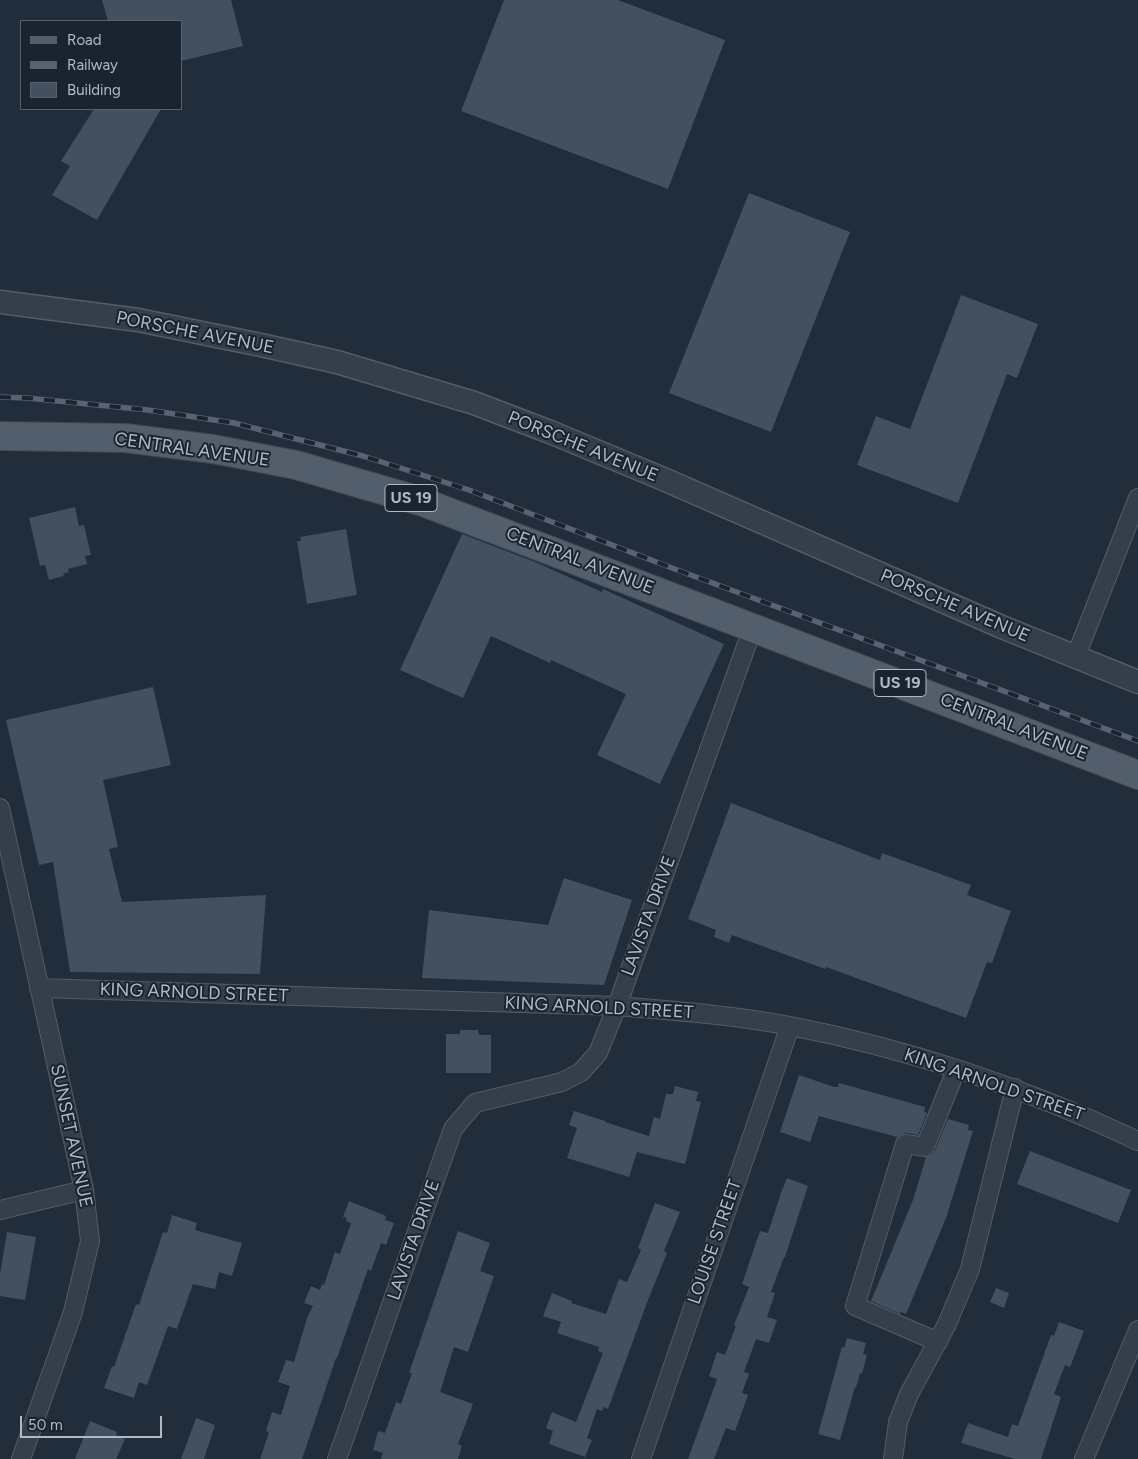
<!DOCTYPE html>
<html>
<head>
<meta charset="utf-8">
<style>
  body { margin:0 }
  #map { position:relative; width:1138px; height:1459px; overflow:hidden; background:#212d3b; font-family:Figtree,sans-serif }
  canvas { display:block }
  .legend { position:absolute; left:20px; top:20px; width:162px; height:90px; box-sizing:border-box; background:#1a2430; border:1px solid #56606c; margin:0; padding:6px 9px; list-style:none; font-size:15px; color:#b0bac7 }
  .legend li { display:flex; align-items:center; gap:10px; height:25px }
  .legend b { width:25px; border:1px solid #56606c }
  .scale { position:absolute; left:20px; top:1416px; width:142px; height:22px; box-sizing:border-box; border:2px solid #b0bac7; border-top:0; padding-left:6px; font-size:15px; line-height:18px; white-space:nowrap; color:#b0bac7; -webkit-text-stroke:4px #1a2430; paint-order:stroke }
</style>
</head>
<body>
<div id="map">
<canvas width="1138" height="1459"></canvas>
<ul class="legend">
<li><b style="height:6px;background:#535e6c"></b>Road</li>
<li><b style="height:6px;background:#576373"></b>Railway</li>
<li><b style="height:14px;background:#425060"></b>Building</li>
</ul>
<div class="scale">50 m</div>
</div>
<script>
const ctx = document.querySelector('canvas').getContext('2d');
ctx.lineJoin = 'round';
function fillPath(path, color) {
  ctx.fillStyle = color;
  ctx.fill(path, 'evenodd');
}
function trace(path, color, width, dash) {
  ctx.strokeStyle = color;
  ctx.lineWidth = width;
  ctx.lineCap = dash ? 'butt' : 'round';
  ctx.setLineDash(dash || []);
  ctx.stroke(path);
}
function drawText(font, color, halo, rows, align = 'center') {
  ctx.font = font + ' Figtree,sans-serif';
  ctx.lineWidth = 4;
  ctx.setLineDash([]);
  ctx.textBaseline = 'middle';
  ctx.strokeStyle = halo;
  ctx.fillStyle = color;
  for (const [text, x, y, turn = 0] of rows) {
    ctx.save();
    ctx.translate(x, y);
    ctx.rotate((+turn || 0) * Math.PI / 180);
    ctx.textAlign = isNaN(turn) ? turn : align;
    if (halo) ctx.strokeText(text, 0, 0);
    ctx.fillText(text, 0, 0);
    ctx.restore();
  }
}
fillPath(new Path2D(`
  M 102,0 L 231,0 L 243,46 L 181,61 L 181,21 L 108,21 Z
  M 504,0 L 618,0 L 725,40 L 668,189 L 461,111 Z
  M 94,109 L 161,109 L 97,220 L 52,195 L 70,166 L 61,161 Z
  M 749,193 L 850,232 L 771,432 L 669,393 Z
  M 961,295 L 1038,324 L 1017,378 L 1007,374 L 958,503 L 857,465 L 876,416 L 910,429 Z
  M 75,507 L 79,526 L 84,525 L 91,555 L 85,556 L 87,564 L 68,569 L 69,572 L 63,574 L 64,576 L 49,580 L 45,565 L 40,566 L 29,518 Z
  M 346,529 L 357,595 L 307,604 L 297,541 L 301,541 L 300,537 Z
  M 462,534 L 535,562 L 602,592 L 603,589 L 724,644 L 660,784 L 597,755 L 626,694 L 551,660 L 550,663 L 491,636 L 463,698 L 400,670 Z
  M 153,687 L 171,765 L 103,780 L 118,847 L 109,849 L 122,902 L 266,895 L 260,974 L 70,972 L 53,862 L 39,865 L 6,720 Z
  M 731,803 L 880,860 L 882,853 L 971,885 L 967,895 L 1011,911 L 992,963 L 987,962 L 966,1018 L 826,967 L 825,969 L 732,935 L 729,943 L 714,937 L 716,930 L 688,919 Z
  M 564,878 L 632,900 L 604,985 L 422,978 L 429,910 L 548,925 Z
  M 460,1030 L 478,1030 L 479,1035 L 491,1035 L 491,1073 L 446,1073 L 446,1034 L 460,1034 Z
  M 799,1075 L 834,1087 L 838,1087 L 839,1083 L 925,1107 L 924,1112 L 927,1113 L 918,1135 L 906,1133 L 897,1137 L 819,1116 L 810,1142 L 780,1132 Z
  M 675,1086 L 698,1092 L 696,1101 L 701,1102 L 685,1164 L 637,1152 L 629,1177 L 567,1158 L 577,1128 L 569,1125 L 574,1111 L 605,1121 L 605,1122 L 649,1136 L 654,1117 L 660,1119 L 666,1094 L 673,1094 Z
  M 948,1119 L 969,1125 L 968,1130 L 973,1131 L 946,1218 L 906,1314 L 901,1312 L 900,1314 L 871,1301 L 913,1200 L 926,1157 L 932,1155 L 935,1151 Z
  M 1030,1151 L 1131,1190 L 1118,1223 L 1017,1184 Z
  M 787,1178 L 808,1186 L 785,1257 L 784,1257 L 771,1292 L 775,1293 L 767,1317 L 777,1320 L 769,1343 L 756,1339 L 744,1372 L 749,1374 L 742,1393 L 748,1395 L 735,1431 L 726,1428 L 714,1459 L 688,1459 L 717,1379 L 709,1376 L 717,1352 L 725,1355 L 736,1326 L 734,1325 L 749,1287 L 742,1284 L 760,1231 L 768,1233 L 781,1193 Z
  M 349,1201 L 386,1216 L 385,1220 L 394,1223 L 386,1245 L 381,1243 L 371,1271 L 368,1269 L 337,1358 L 336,1358 L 302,1459 L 260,1459 L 269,1432 L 266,1431 L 272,1412 L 281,1415 L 290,1386 L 278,1382 L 286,1360 L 294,1362 L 307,1318 L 313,1306 L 304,1303 L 311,1286 L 320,1290 L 322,1284 L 324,1285 L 335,1252 L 340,1254 L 351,1223 L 346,1221 L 347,1218 L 343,1217 Z
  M 655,1203 L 680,1212 L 664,1251 L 667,1253 L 648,1300 L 608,1409 L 604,1407 L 602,1411 L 597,1409 L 587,1438 L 592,1440 L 585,1457 L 549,1444 L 553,1431 L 546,1428 L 552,1412 L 576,1422 L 603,1353 L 598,1351 L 599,1347 L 557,1333 L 561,1322 L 543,1316 L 552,1293 L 572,1301 L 571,1303 L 606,1314 L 619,1279 L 627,1282 L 641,1250 L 638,1248 Z
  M 172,1215 L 197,1223 L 195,1230 L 242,1243 L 232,1276 L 219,1272 L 215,1289 L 193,1284 L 177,1329 L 168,1326 L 147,1385 L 139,1382 L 134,1398 L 104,1388 L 112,1366 L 114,1367 L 136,1304 L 139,1305 L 163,1232 L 167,1233 Z
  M 458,1231 L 490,1243 L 480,1271 L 494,1276 L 468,1352 L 454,1347 L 440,1392 L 473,1404 L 458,1444 L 462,1446 L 458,1459 L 381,1459 L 383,1453 L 373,1450 L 378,1431 L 385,1433 L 396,1402 L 401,1404 L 412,1373 L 409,1373 Z
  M 7,1232 L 36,1237 L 25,1300 L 0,1296 L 0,1274 Z
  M 996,1288 L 1009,1293 L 1004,1308 L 990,1302 Z
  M 1059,1322 L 1084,1331 L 1070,1367 L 1065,1365 L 1054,1394 L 1061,1397 L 1041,1459 L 1015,1459 L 961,1443 L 968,1423 L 1008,1437 L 1012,1424 L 1018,1426 L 1051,1335 L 1054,1336 Z
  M 847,1338 L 866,1343 L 863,1354 L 867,1355 L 862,1374 L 860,1373 L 856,1388 L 855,1387 L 840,1440 L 818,1434 L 842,1347 L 844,1348 Z
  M 196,1418 L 215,1425 L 204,1459 L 181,1459 Z
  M 90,1421 L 117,1432 L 116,1435 L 125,1439 L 116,1459 L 75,1459 Z`), '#425060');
const minor = new Path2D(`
  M 1076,656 L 1138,498
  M 0,808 L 84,1190 L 90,1241 L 73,1312 L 21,1459
  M 39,988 L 617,1006 C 675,1011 733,1015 790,1026 C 910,1049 1028,1089 1138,1141
  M 0,1210 L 84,1190
  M 938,1342 L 855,1306 L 905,1144 L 925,1147 L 956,1070
  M 337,1459 L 453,1129 L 475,1103 L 562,1082 L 581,1072 L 598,1053 L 617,1006 L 753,627
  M 641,1459 L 790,1026
  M 893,1459 L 898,1422 L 909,1394 L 947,1324 L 970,1269 L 1015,1088
  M 1084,1459 L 1138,1330`);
const tertiary = new Path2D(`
  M 0,302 L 138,320 L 261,345 L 337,362 L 474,403 L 550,432 L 661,478 L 1002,627 L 1138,682`);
const primary = new Path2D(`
  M 0,436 L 125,438 L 213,449 L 296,465 L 420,501 L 1138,775`);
trace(minor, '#535d69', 20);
trace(tertiary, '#535d69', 25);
trace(primary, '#3e4854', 30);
trace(minor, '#353f4b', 18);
trace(tertiary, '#353f4b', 22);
trace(primary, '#535e6c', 28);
const rail = new Path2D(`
  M 0,397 L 27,398 L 148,410 L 234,423 L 363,456 L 469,490 L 672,568 L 1138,741`);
trace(rail, '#576373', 5.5);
trace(rail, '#1a2430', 4, [11]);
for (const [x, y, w] of [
  [411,498,52],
  [900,683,52]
]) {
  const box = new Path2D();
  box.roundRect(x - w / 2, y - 13.5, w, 27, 4);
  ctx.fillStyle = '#1a2430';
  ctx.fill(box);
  trace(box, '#b0bac7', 1);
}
drawText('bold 16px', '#b0bac7', null, [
  ["US 19",411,498],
  ["US 19",900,683]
]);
drawText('18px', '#b0bac7', '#1a2430', [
  ["PORSCHE AVENUE",195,333,11],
  ["PORSCHE AVENUE",583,447,22],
  ["CENTRAL AVENUE",192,450,8],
  ["CENTRAL AVENUE",580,561,21],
  ["PORSCHE AVENUE",955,606,23],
  ["CENTRAL AVENUE",1014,727,21],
  ["LAVISTA DRIVE",649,916,-70],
  ["KING ARNOLD STREET",194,993,2],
  ["KING ARNOLD STREET",599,1008,3],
  ["KING ARNOLD STREET",994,1085,19],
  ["SUNSET AVENUE",71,1136,78],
  ["LAVISTA DRIVE",414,1240,-71],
  ["LOUISE STREET",715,1242,-71]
]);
</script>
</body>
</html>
